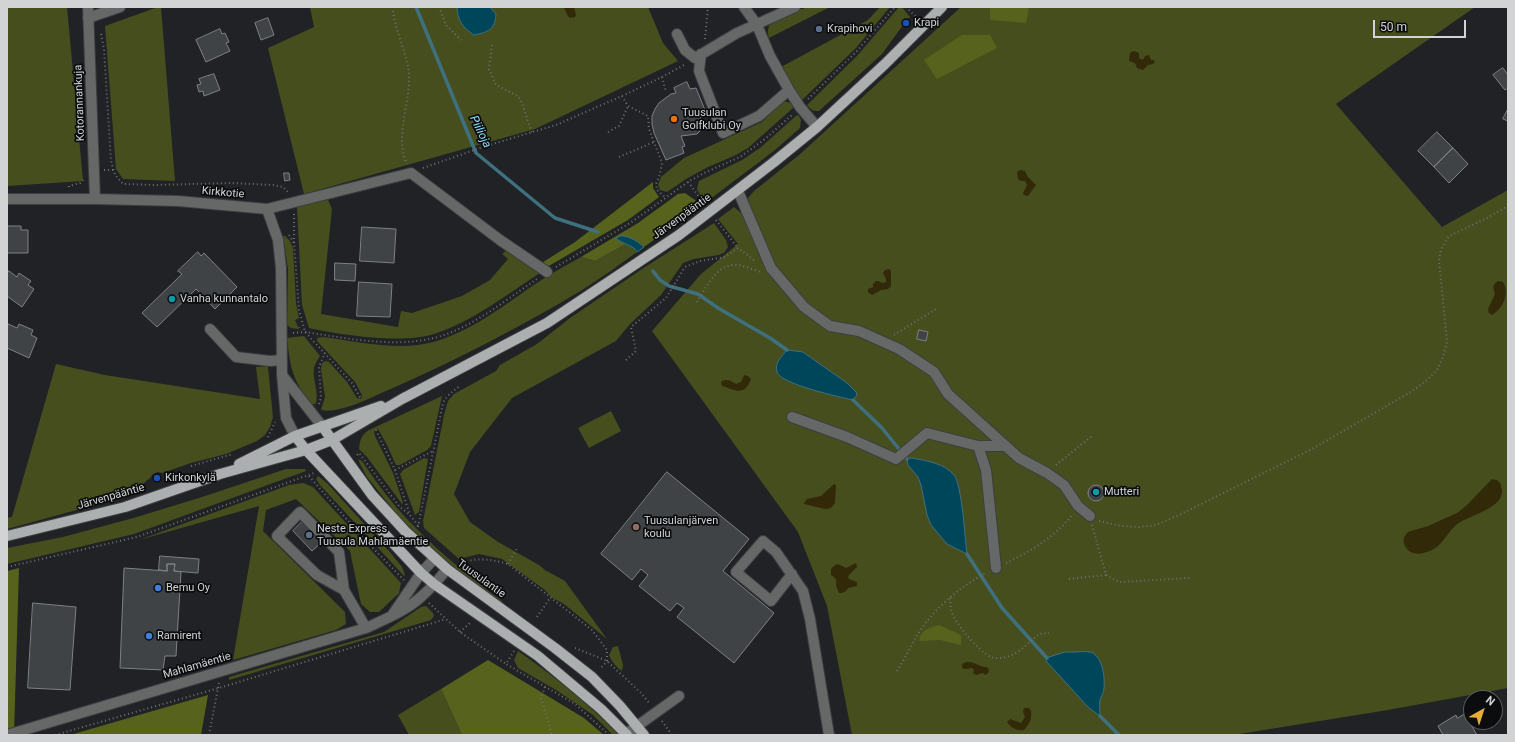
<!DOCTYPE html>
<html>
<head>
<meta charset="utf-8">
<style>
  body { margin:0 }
  #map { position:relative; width:1515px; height:742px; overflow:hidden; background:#202225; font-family:Roboto,sans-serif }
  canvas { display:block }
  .frame { position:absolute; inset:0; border:8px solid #d1d3d4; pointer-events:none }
  .north { position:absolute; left:1463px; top:690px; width:40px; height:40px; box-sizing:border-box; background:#0b0c0d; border:1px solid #5a5c5d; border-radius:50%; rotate:39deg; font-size:11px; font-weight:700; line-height:16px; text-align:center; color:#d1d3d4 }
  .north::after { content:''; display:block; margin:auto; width:14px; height:18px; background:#e5ad35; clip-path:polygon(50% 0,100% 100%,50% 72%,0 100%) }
  .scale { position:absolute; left:1373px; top:20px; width:93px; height:18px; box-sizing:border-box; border:2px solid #d1d3d4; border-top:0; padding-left:5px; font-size:12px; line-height:14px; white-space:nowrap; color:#d1d3d4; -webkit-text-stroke:3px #0b0c0d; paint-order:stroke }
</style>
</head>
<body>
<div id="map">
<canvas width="1515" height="742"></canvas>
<div class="frame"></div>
<div class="north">N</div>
<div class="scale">50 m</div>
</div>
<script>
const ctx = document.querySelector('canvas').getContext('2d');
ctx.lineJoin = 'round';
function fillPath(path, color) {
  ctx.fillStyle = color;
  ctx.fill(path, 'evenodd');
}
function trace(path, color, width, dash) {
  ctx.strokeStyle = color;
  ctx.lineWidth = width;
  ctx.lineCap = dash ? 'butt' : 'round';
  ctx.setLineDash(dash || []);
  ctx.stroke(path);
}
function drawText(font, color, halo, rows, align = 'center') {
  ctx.font = font + ' Roboto,sans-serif';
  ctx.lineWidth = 3.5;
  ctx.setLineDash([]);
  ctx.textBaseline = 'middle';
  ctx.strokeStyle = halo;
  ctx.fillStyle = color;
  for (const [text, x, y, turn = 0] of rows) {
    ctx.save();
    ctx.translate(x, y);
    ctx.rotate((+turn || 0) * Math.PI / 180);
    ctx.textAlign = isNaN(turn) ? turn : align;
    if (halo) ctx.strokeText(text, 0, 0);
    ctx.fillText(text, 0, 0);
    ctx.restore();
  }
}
fillPath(new Path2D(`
  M 7,7 L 67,7 L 83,181 L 7,186 Z
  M 158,7 L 161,7 L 175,181 L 123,179 L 116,169 L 105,26 Z
  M 310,7 L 648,7 L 663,43 L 678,61 L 535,129 L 304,194 L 268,48 L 314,27 Z
  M 807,7 L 830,7 L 769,38 C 768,34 767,30 769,26 C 774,18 798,11 807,7 Z
  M 880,7 L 890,7 L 856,48 L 802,100 L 781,67 L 868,20 Z
  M 899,7 L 902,7 L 910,17 L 902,24 L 903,25 L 882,54 L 819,111 C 813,111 811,110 807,105 L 857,56 Z
  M 961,7 L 1475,7 L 1336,104 L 1442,227 L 1508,190 L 1508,688 L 1388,710 L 1233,735 L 852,735 L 827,606 L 798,532 L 652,331 L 701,274 L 738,244 L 718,219 L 734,207 L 741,213 L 751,233 L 748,198 L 754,191 L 799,155 Z
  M 783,101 L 792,103 L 793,108 L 748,148 L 734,156 L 708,167 L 686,179 L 667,192 L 660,190 L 658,185 L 661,177 L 684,158 L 762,122 Z
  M 797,115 L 799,116 L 801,120 L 800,128 L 775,150 L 705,203 L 697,189 L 699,181 L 742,160 L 760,148 Z
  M 328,200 L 332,209 L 321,314 L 398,327 L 401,311 L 412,313 L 462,296 L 490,280 L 508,259 L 502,254 L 507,250 L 540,273 C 506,295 472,322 434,334 C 404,344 340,335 309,328 L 302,305 L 297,207 L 314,201 Z
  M 714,223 L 726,240 L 728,247 L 724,253 L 719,255 L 694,259 L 683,263 L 661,295 L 630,324 L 616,341 L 512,398 L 470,452 L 454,494 L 470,522 L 498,542 L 539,565 L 545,570 L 565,581 L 607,639 L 564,604 L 551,597 L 545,590 L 502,559 L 479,554 L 459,559 L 424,528 L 423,521 L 444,415 L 448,401 L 454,394 L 496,371 L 500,365 L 537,344 L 570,318 L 642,269 Z
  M 283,236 L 285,236 L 290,241 L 293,248 L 296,303 L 299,318 L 295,320 L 298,327 L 301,327 L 298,329 L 291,328 L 287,325 L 288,269 Z
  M 626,244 L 634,248 L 637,252 C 619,265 601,278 582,290 C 521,327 458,359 393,388 C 373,396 342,414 321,410 L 325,397 L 321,370 L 322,363 L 326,361 L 329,362 L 347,382 L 357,398 L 361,399 L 362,395 L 355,382 L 317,341 L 317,338 L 323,337 C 353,341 388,349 418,345 C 465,339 507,302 546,277 C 557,270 569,264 581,257 L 595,261 Z
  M 304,336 L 320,356 C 318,359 315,364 314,368 C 312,379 319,391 316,403 L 312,405 C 293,381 290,368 287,338 Z
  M 56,364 L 105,375 L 260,399 L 256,367 L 267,366 L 268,367 L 273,417 L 270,427 L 265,435 L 257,441 L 226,454 L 191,463 L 162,473 L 158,472 L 153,474 L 150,478 L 138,488 L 113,500 L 7,529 L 7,518 L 12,517 Z
  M 442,396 L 431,446 L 427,450 L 400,465 L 396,465 L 387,445 L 378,429 L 374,431 L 375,436 L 393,473 L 403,503 L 402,504 L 367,457 L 359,449 C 360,440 361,435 369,430 Z
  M 611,411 L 621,431 L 589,448 L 578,428 Z
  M 424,458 L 428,459 L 419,512 L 415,515 L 400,474 L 403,470 Z
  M 358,459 L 362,461 C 373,477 384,493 397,508 C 428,543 464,573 502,601 L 501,603 L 449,564 L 399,517 L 367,477 L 360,464 Z
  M 286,469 L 305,469 L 306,471 L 134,534 L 7,564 L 7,548 L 63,537 L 137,517 L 202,497 Z
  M 318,476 L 327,483 L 389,551 L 402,567 L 405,575 L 404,576 L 320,485 L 316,479 Z
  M 303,483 L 313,487 L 401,583 L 399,593 L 379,612 L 370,612 L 361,604 L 350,551 L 296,499 L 266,510 L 263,531 L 345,612 L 346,624 L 336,630 L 233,660 L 259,506 L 139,540 L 289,485 Z
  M 426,606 L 433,613 L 434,616 L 431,620 L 229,680 L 229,677 L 384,632 L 421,607 Z
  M 618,646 L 623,665 L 622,671 C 616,667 612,662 609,655 L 613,647 Z
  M 518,651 C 554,676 588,703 619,735 L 613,735 L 593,715 L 556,690 L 518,668 L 514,660 Z
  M 441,689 L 462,735 L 409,735 L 398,715 Z`), '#464e1e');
fillPath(new Path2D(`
  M 990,7 L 1029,7 L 1026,23 L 990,20 Z
  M 962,35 L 990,35 L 997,48 L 937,79 L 924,60 Z
  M 653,182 L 653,188 L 659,197 L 628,220 L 547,267 L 540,264 L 575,242 Z
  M 685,193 L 702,205 L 644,247 L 638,242 L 624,236 L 616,239 L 626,244 L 595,261 L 581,257 L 638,223 L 678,194 Z
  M 19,568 L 14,735 L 7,735 L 7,571 Z
  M 939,625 L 961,635 L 961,645 L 940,640 L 919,641 C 920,630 929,628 939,625 Z
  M 488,660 L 584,718 L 604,735 L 462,735 L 441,689 Z
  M 208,695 L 201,735 L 70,735 Z`), '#57621c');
fillPath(new Path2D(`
  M 555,7 L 574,7 L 576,15 L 575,17 L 570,18 L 568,16 L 564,8 Z
  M 1134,51 L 1139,53 L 1139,58 L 1143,60 L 1145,56 L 1149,55 L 1151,60 L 1154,60 L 1155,62 L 1153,64 L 1148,65 L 1143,70 L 1137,68 L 1135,63 L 1129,61 L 1130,53 Z
  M 1020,170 L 1025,171 L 1028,177 L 1036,185 L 1028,196 L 1024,195 L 1023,193 L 1027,185 L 1025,181 L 1021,181 L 1018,179 L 1017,172 Z
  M 889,269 L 891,271 L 891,286 L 888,289 L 881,290 L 872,295 L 868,292 L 868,289 L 873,287 L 873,283 L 875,283 L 875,281 L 878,281 L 883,283 L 886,282 L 886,279 L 883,273 L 885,270 Z
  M 1498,281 L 1503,282 C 1510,293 1503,309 1492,315 L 1489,313 L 1488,309 L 1495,294 C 1493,287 1492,285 1498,281 Z
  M 744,375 L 748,376 L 751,379 C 744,397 736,390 722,386 L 721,382 C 726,378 731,381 736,384 L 741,382 Z
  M 1492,479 C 1497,480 1500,481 1501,486 C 1509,508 1468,515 1456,525 C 1449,531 1445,540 1438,546 C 1429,553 1412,559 1405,546 C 1402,541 1404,536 1408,532 L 1428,526 L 1457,513 L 1467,505 Z
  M 834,484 L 836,485 L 835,503 L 831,508 L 825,509 L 804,504 L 804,503 L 807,499 L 821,496 Z
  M 856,563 L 857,567 L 849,575 L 848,577 L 849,579 L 857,582 L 857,586 L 848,588 L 846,591 L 842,593 L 839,593 L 836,586 C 837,580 836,578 831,575 L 831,569 L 835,565 L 838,564 L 846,568 Z
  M 966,662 C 974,661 979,667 987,667 L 989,670 L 988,673 L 985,675 L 983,673 L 976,675 L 973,673 L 974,670 L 972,668 L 965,669 L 962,668 L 962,664 Z
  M 1024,708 L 1029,708 L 1031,711 C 1032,720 1029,724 1024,730 C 1017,731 1011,728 1007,722 L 1010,719 L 1021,723 L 1025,717 L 1023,712 Z`), '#312908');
const water = new Path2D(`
  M 457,7 L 490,7 L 496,14 C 495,30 488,32 474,35 C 463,28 457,20 457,7 Z
  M 620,236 C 629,235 638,242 644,247 L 637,252 L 634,248 L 616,239 Z
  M 787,350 L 803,352 L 847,383 L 856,392 L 857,395 L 853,400 C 840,397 780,384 777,372 C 774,363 782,356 787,350 Z
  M 912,458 C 927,461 944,463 954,475 C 962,485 965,539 967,554 L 947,544 L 931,525 L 927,515 L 921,485 L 918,477 L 908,465 L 907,459 Z
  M 1065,652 C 1073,653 1087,650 1093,653 C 1103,659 1105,678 1104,688 C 1104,693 1101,696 1100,700 C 1099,706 1100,711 1100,716 L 1088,707 L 1046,661 L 1047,658 Z`);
fillPath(water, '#00465a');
trace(water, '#3f707f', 1);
trace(new Path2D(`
  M 416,7 L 476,153 L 555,218 L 598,232
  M 653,271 L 660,280 L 669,286 L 698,294 L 718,308 L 770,338 L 787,350
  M 853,400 L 882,428 L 907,459
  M 967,554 L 1002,608 L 1047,658
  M 1100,716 L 1119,735`), '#3f707f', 3.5);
const building = new Path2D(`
  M 268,18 L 274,35 L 261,40 L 255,23 Z
  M 220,29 L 222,34 L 225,33 L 229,42 L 226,43 L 230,51 L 206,62 L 196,40 Z
  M 1503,68 L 1508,75 L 1508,88 L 1505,90 L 1493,75 Z
  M 214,74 L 220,90 L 204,96 L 203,91 L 199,92 L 197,85 L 201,84 L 199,79 Z
  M 687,82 L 690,89 L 696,88 L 705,110 L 699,112 L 702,123 L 697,125 L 701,128 L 700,131 L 697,134 L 681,136 L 685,146 L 682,147 L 684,153 L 666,160 L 654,133 L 652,124 L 652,116 L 655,109 L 659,103 L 671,94 L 676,93 L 674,88 Z
  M 1508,109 L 1508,121 L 1503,119 Z
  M 1437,132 L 1453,148 L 1434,167 L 1418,151 Z
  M 1453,148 L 1468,164 L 1449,183 L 1434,167 Z
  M 284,173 L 289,173 L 290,180 L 285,181 Z
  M 7,226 L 21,226 L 21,230 L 28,230 L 28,253 L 7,253 Z
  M 362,227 L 396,229 L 394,263 L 360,261 Z
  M 198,252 L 201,256 L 204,253 L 237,287 L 215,309 L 196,289 L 157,327 L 142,313 L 182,274 L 178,271 Z
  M 335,263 L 356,264 L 355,281 L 335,280 Z
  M 9,271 L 17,277 L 19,273 L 31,281 L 28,285 L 34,289 L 22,307 L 7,296 L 7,274 Z
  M 359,282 L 392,284 L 390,317 L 357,316 Z
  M 8,324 L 17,328 L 19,324 L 33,330 L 31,335 L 37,338 L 29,358 L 7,348 Z
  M 919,330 L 928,332 L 926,341 L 917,339 Z
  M 667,472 L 749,539 L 723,571 L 774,613 L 734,663 L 677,617 L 684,608 L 677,603 L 670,611 L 639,586 L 648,575 L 641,569 L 632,580 L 601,554 Z
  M1088 493a8 8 0 1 1 16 0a8 8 0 1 1-16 0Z
  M 303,521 L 323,541 L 312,551 L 293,531 Z
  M 160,556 L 199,559 L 198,573 L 174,571 L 175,564 L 167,564 L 167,571 L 159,570 Z
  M 167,564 L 175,564 L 174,571 L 181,572 L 176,656 L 165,656 L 163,670 L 120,668 L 124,568 L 167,571 Z
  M 33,603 L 76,607 L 70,690 L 28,688 Z
  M 1465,714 L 1477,735 L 1443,735 L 1438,726 L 1456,715 L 1457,718 Z`);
fillPath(building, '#404346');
trace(building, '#7e8184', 1);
const minor = new Path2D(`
  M 88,7 L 95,199
  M 744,7 L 757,25 L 770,56 L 789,90 L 800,107 L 817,127
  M 88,18 L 120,7
  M 677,34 L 685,50 L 695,58 L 737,33 L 795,7
  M 701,54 L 699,71 L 723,133 L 759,116 L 789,90
  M 738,191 L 771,268 L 804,307 L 830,326 L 859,331 L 899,349 L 934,372 L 948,394 L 1019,458 L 1047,473 L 1064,485 L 1078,506 L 1090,516
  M 7,199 L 95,199 L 178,201 L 267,209 L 411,173 L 500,240 L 547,272
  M 267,209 L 278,240 L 281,268 L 282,375 L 286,418 L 295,436
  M 210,329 L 236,357 L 270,361 L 282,360
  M 282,375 L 322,426
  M 792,417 L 847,437 L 896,459 L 927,433 L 978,446 L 1006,446
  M 978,446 L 986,470 L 996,568
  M 792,574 L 771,601 L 736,572 L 763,541 L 776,552 L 803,591 L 810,619 L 829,735
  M 344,590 L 317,575 L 277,536 L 300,512 L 339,552 L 344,590 L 366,628
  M 393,614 L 421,573 L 435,558
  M 626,734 L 679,696
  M 7,735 L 366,628 C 385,619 406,611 422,596 C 431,588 439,579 447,569`);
const major = new Path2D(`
  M 322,426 L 372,495 L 405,531 L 447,569 L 555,648 L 592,677 L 620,706 L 644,735
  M 295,436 L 306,450 L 421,573 L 434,584 L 538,656 L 601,709 L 627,735
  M 239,464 L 295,436 L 381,406
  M 7,536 L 125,507 L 220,474 L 306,450 L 332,440 L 402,399 L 547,323 L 679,235 L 774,162 L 817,127 L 885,64 L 942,7`);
trace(minor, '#3c3e41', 12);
trace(major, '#3c3e41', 12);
trace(new Path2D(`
  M 393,7 C 393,27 407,52 409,73 C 411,101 394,138 407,164
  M 439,7 L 446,25 L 461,40
  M 906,7 L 916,17
  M 101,34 L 104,49 L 111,161 L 115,175 L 123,184 L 154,185 L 231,183 L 273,185 L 283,187 L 288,192
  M 705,39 L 708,7
  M 492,45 L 489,69 L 496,85 L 518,96 L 522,103 L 532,133
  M 662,77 L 663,81 L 666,92
  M 622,96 L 628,106 L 648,116 L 649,129 L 662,163 L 660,174 L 656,184 L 657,190 L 666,198
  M 808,99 L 857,51 L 895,7
  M 608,132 L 619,126 L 628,106
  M 619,157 L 654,142
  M 423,168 L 486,146 L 556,125 L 622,96 L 662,77 L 686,64
  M 104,170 L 113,170
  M 688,182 L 703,202
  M 69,187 L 69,186 L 80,183 L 83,180
  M 716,220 L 738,248
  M 289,235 L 294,243 L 299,310 L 305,332 L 352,383 L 361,399
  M 294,243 L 294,213
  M 556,267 L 630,223 L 688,182 L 704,173 L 740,157 L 765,139 L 792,115
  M 697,302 C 705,289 716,266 733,265 C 742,264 753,270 761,272
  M 293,333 L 305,332 C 351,339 408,351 452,332 C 483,319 510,297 537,279
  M 894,335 L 936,309
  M 626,360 L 636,351 L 631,327 L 666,298 L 685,267 L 700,261 L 725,257 L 738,248 L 754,260
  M 319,404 L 321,398 L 319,367 L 325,353
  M 376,430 L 395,470 L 410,515 L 419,527
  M 268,437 L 275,422
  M 357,455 L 359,453 L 399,506 L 410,515
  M 1056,465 L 1092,436
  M 191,466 L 233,454
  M 395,470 L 433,451
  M 309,476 L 363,538 L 404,580
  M 1099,521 L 1122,526 L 1139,527 L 1156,525 L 1181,514 L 1314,448 L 1411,392 L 1427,380 L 1437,370 L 1443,357 L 1447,342 L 1439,260 L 1441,250 L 1449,236 L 1485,219 L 1508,206
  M 1092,525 L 1106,575 L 1119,582 L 1190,578
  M 418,527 L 443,403 C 447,395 453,391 460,386
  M 1006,563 C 1031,551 1055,537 1072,515
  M 459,564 C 475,557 491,559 508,564 L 592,630 L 607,650 L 607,661 L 600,669
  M 508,564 L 517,548
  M 7,567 L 137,537 L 314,473
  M 1069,579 L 1106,575
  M 950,598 C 951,602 950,606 951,610 C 953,621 980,653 991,657 C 996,659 1005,658 1009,656 C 1021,652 1030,641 1039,634 L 1049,633
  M 429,603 L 460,632 L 506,664
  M 537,617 L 550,598
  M 460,632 L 470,623 L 471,624
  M 575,648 L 607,661 L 641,693 L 650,704
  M 514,651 L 506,664 L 575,704 L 609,735
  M 897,671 C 904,660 910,648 916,637 C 932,610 959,587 986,573
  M 545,687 L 541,698 L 552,735
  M 662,721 L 672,735
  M 55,735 L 219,688 L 446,619
  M 209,735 L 219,683`), '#6f7173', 2, [1, 3]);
trace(minor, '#666868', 10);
trace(major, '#abafaf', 10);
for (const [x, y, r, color] of [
  [906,23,4,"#1a4fb4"],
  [819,29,4,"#5c6f8a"],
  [674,119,4,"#e8710a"],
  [172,299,4,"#0f9aa8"],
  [157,478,4,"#1a4fb4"],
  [1096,492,4,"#0f9aa8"],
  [636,527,4,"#8d6e63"],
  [309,535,4,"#5c6f8a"],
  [158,588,4,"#3f7fe0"],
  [149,636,4,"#3f7fe0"]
]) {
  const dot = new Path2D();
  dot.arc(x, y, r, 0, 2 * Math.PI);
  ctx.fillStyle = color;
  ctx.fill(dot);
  trace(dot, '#0b0c0d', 1.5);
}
drawText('11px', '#d1d3d4', '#0b0c0d', [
  ["Krapi",914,23],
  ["Krapihovi",827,29],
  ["Tuusulan",682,113],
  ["Golfklubi Oy",682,126],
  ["Vanha kunnantalo",180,299],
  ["Kirkonkylä",165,478],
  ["Mutteri",1104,492],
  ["Tuusulanjärven",644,521],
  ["koulu",644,534],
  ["Neste Express",317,529],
  ["Tuusula Mahlamäentie",317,542],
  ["Bemu Oy",166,588],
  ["Ramirent",157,636]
], 'left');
drawText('11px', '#d1d3d4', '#0b0c0d', [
  ["Kotorannankuja",80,103,-92],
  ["Kirkkotie",223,193,5],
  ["Järvenpääntie",682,217,-36],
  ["Järvenpääntie",111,497,-16],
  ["Tuusulantie",481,579,36],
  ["Mahlamäentie",197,666,-16]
]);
drawText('italic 12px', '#8cdbf9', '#0b0c0d', [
  ["Piilioja",480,132,64]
]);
</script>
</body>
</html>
